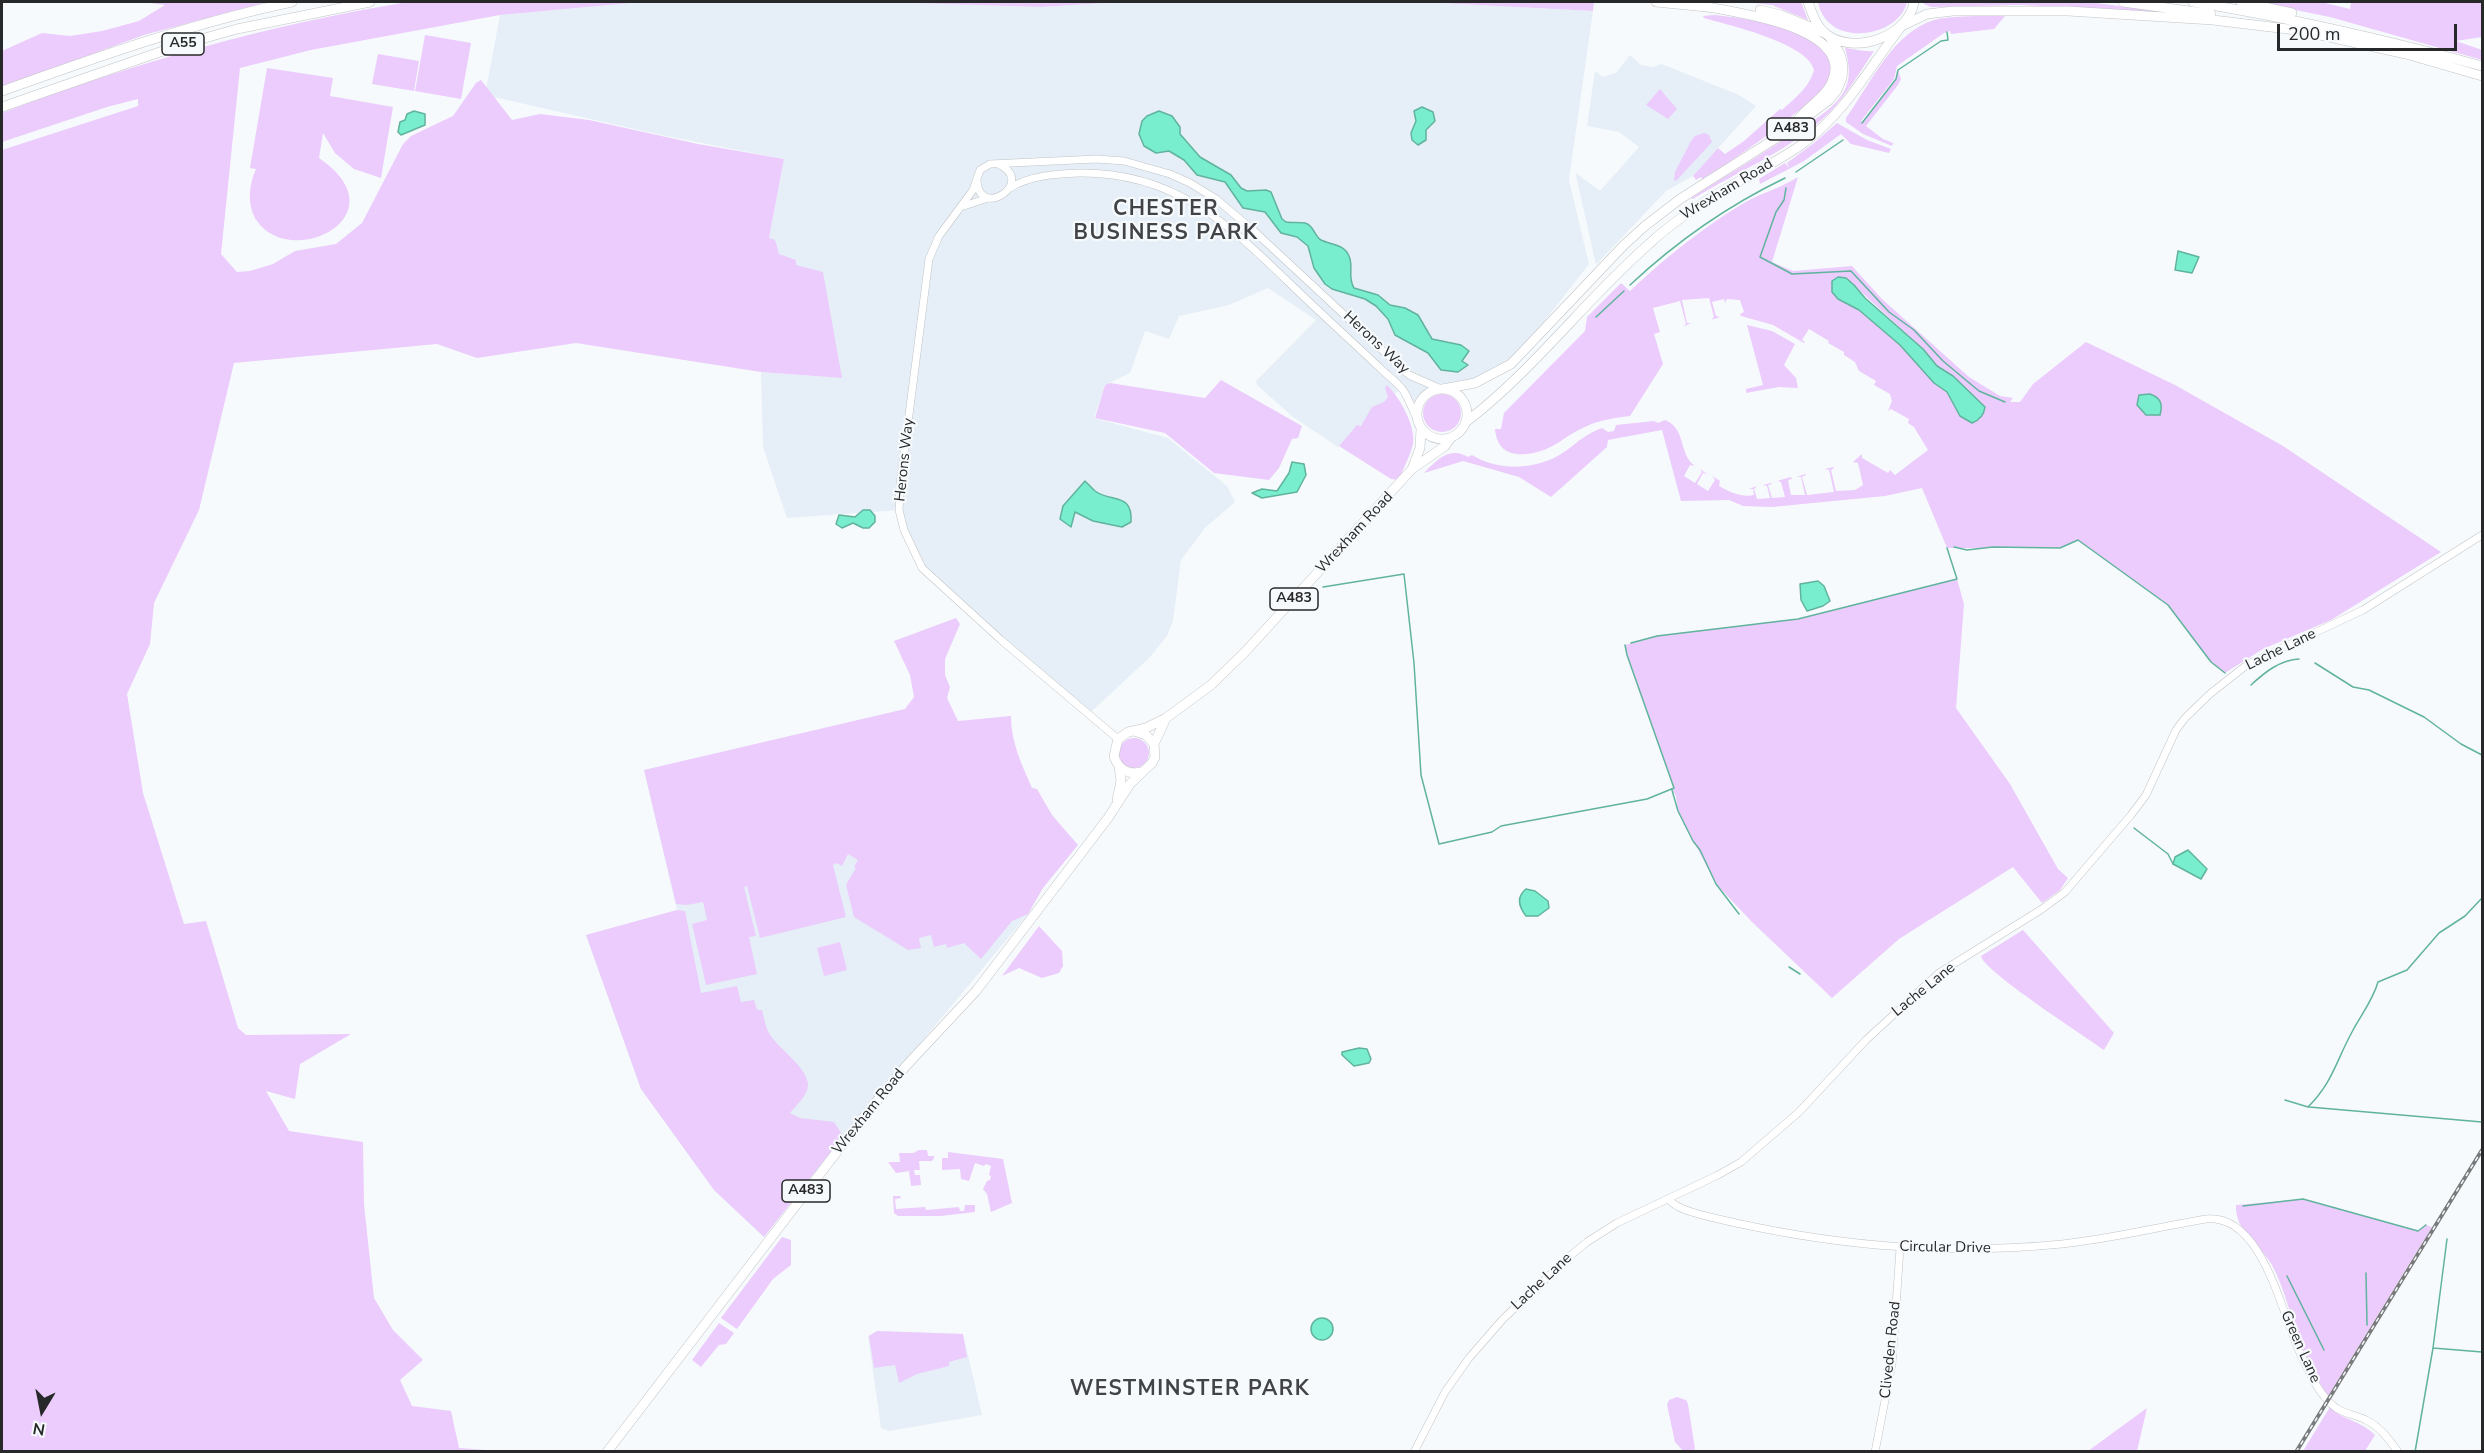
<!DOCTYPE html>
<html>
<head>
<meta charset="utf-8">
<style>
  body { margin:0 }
  #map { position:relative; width:2484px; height:1453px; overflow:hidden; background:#f7fafc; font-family:"Nunito Sans",sans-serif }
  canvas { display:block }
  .frame { position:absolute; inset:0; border:3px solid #272829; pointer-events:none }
  .north { position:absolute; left:12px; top:1381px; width:60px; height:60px; -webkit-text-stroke:4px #f7fafc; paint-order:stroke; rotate:190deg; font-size:16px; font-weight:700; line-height:24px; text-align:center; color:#272829 }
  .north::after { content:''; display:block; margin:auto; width:21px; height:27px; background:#272829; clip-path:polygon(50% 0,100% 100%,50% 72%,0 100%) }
  .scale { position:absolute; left:2277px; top:24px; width:180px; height:27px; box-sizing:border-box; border:3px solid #272829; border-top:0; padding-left:8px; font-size:18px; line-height:21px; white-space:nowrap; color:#272829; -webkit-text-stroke:4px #f7fafc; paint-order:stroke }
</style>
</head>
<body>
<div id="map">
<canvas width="2484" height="1453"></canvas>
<div class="frame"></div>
<div class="north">N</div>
<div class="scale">200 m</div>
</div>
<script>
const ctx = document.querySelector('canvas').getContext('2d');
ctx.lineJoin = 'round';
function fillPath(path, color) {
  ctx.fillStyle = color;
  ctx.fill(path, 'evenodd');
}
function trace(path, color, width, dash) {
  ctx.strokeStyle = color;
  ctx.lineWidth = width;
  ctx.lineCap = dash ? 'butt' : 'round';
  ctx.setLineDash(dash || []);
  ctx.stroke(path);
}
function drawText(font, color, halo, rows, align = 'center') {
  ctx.font = font + ' "Nunito Sans",sans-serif';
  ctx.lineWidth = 4.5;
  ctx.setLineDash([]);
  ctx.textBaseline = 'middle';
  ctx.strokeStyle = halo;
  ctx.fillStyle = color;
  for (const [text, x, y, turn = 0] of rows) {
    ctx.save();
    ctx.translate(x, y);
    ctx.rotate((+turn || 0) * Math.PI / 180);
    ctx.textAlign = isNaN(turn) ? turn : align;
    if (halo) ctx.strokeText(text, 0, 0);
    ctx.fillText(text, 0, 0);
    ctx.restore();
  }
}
fillPath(new Path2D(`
  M 642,2 L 880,2 L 1041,7 L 1121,2 L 1440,3 L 1593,11 L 1569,180 L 1589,264 L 1511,364 L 1494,374 L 1431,392 L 1423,398 L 1417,411 L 1401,388 L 1338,447 L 1293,417 L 1257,385 L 1256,381 L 1316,320 L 1268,288 L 1229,305 L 1179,316 L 1169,339 L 1145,331 L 1130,373 L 1105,385 L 1094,418 L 1168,438 L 1227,486 L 1235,502 L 1205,528 L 1181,560 L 1173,621 L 1167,636 L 1150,657 L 1090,713 L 922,568 L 899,510 L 787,518 L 763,447 L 761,372 L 842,378 L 795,265 L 795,260 L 779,254 L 769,238 L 784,159 L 661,135 L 485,95 L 500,15 Z
  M 1630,55 L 1641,65 L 1653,67 L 1662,64 L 1739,95 L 1756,106 L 1693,176 L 1666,191 L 1596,265 L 1576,176 L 1576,173 L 1600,191 L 1639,147 L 1619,132 L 1587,126 L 1595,71 L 1603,77 L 1616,73 Z
  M 773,741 L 1032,906 L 1028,914 L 843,1136 L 764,1237 L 714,1190 L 641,1089 L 586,935 L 677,910 L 644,770 Z
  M 877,1331 L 963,1334 L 982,1415 L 889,1431 L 881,1428 L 868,1336 Z`), '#e6eff7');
fillPath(new Path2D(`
  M 143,2 L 267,2 L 144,35 L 2,87 L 2,51 L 42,33 L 70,36 L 102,31 L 139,21 L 165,5 Z
  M 408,2 L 642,2 L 500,15 L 311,50 L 240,68 L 221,254 L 237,272 L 250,271 L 273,264 L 295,251 L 336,244 L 362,223 L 403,144 L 411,136 L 453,116 L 476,83 L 481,80 L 512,120 L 540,114 L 589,120 L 698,144 L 784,159 L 769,238 L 775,240 L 779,254 L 796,260 L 796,265 L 823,272 L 842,378 L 761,372 L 576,343 L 477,358 L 437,344 L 234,363 L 199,510 L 154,603 L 150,644 L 127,694 L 143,793 L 184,924 L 206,921 L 238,1028 L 246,1035 L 351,1034 L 300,1064 L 295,1099 L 266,1091 L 289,1131 L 363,1142 L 364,1204 L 374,1298 L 393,1330 L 423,1360 L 400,1380 L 412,1406 L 451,1411 L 459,1448 L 501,1451 L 2,1451 L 2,150 L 138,106 L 138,99 L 107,107 L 2,142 L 2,113 C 133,63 268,25 408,2 Z
  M 880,2 L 1255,2 L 1121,2 L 1041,7 Z
  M 1266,2 L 1594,2 L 1593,11 L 1440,3 Z
  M 1745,2 L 1801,2 L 1808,20 L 1772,5 Z
  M 1818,2 L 1907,2 C 1899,38 1827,49 1818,2 Z
  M 1924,2 L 2088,2 L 2165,12 L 2021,5 L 1931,7 L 1924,4 Z
  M 2256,2 L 2321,2 L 2350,9 L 2351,2 L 2482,2 L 2482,37 L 2456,41 L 2482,50 L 2482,60 L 2330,17 Z
  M 1714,15 C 1746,18 1854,32 1826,85 C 1819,98 1803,107 1792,116 C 1763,139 1734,160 1702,179 L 1701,177 L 1696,180 L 1693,176 L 1718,148 L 1725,154 L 1744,141 L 1780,109 L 1782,110 C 1795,98 1809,88 1814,70 C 1808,43 1728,25 1704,18 L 1703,16 Z
  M 1977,16 L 2005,16 L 1994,29 L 1951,34 L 1950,31 L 1944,33 L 1897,66 L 1894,79 L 1861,121 L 1862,122 L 1896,79 L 1898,70 L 1901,79 L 1898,85 L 1866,126 L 1883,139 L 1893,143 L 1892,146 L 1863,134 L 1846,122 L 1846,118 C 1869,86 1889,40 1926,23 C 1941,16 1961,17 1977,16 Z
  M 425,35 L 471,43 L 461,99 L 415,91 Z
  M 1845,48 C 1855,49 1863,52 1874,51 C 1860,72 1847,94 1830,112 C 1791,151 1739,170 1693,199 L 1691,198 C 1728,174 1765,153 1801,128 C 1816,119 1834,108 1843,93 C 1852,79 1849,63 1845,48 Z
  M 378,54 L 419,61 L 414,91 L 372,84 Z
  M 267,68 L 333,78 L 330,96 L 393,107 L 381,178 L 354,169 L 335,153 L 323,133 L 319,158 C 404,216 288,273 255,218 C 247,203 249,185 256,169 L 250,168 Z
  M 1660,89 L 1677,109 L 1668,119 L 1646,105 Z
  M 1837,123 L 1867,140 L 1891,149 L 1889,153 L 1851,144 L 1841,134 L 1804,161 L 1760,184 L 1759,179 L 1785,163 L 1789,168 L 1787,163 L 1814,143 Z
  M 1704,133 L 1709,135 L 1712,142 L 1677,180 L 1674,181 L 1675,172 L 1691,141 L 1695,136 Z
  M 1798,177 L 1772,262 L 1793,271 L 1852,266 L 1882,299 L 1969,377 L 2000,396 L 2013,398 L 2010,402 L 2020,402 L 2033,384 L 2086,342 L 2175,385 L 2283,446 L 2441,552 L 2331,620 L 2263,649 L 2225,673 L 2211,662 L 2168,605 L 2078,540 L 2060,548 L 1947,548 L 1922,488 L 1885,496 L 1772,507 L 1743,506 L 1729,500 L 1681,501 L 1662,430 L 1608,440 L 1607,447 L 1551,497 L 1519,477 L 1463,461 L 1424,473 C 1437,460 1449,446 1468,457 L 1472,455 C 1497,470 1527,470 1554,458 C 1572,449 1580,436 1602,428 L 1608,432 L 1614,431 L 1616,425 L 1654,421 L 1658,423 L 1665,420 C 1687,429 1678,454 1695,466 L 1690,465 L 1684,476 L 1695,483 L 1702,472 L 1700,469 L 1707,474 L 1703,473 L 1697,484 L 1708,491 L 1715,480 L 1712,476 L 1720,481 L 1719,486 C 1729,492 1743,498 1754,495 L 1753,489 L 1749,489 L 1757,486 L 1754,489 L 1757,499 L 1770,498 L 1767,486 L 1763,485 L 1771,483 L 1772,484 L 1768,485 L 1772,498 L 1785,497 L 1781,482 L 1777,481 L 1791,477 L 1792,479 L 1788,480 L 1791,495 L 1805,495 L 1801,477 L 1797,477 L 1805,474 L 1806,475 L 1802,477 L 1807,495 L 1834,492 L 1829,470 L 1825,469 L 1833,467 L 1834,468 L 1831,470 L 1836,491 L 1855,490 L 1863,485 L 1858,463 L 1853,462 L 1862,454 L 1862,458 L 1888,473 L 1890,470 L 1895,475 L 1928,450 L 1914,427 L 1908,423 L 1909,419 L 1891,409 L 1888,411 L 1892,401 L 1890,394 L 1874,385 L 1876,381 L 1859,371 L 1855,362 L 1844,355 L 1844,352 L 1828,343 L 1829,341 L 1809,329 L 1802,340 L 1805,342 L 1804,343 L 1773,325 L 1741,316 L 1740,314 L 1744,312 L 1740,300 L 1727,299 L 1725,303 L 1724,299 L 1712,302 L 1716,316 L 1720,317 L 1711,320 L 1714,317 L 1709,298 L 1682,300 L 1687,323 L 1691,323 L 1683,327 L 1686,324 L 1680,301 L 1653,308 L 1660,332 L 1654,334 L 1663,364 L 1630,416 C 1614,418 1599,420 1585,427 C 1570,433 1559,444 1544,450 C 1521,458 1497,457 1495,429 L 1501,429 L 1504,413 L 1585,331 L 1587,317 L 1621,283 L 1630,291 C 1665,258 1702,228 1744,203 C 1761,193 1781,188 1798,177 ZM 1846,278 L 1923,349 L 1937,366 L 1953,376 L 1960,416 L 1947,392 L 1934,383 L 1900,345 L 1859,309 L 1838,299 Z
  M 1747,325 L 1772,331 L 1795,344 L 1784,365 L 1796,378 L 1798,388 L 1779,387 L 1746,393 L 1746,389 L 1763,385 Z
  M 1221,380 L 1302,426 L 1298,438 L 1292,439 L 1279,468 L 1269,480 L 1214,473 L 1165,433 L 1095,418 L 1105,385 L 1110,383 L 1205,398 Z
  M 1387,385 C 1400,398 1416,426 1413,444 C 1410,457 1403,468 1399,480 L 1391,479 L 1339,446 L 1357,425 L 1361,426 L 1372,407 L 1384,402 L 1388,397 L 1385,388 Z
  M1423 413a19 19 0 1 1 38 0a19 19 0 1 1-38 0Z
  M 1957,579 L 1964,604 L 1956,708 L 2010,784 L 2058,869 L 2068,878 L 2060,890 L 2042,903 L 2013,867 L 1899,939 L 1832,998 L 1752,922 L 1716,884 L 1678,811 L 1676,796 L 1672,789 L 1674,787 L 1627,655 L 1625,645 L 1657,636 L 1798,619 Z
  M 956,618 L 960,624 L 945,659 L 945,675 L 950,687 L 947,698 L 958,721 L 1011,716 C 1011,742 1021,763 1032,788 L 1037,789 L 1052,815 L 1078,845 L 1043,888 L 1028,914 L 1012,921 L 981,959 L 964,943 L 947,948 L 946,944 L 934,947 L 931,935 L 919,938 L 921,948 L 908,950 L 854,917 L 846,885 L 856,868 L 854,867 L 858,860 L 848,854 L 842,866 L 837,863 L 833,865 L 846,917 L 760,938 L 747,886 L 744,887 L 756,936 L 749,937 L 757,974 L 706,985 L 692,924 L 707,920 L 703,902 L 687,905 L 676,904 L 644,770 L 905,709 L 914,697 L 910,675 L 894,641 Z
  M1119 753a15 15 0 1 1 30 0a15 15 0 1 1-30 0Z
  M 677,910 L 685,911 L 701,993 L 737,986 L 741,1002 L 754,1000 L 757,1010 L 762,1010 C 764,1017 765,1026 769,1033 C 777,1048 808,1067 808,1085 C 808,1096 796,1105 790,1113 L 800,1118 L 834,1122 L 843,1136 L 764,1237 L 714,1190 L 641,1089 L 586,935 Z
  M 1039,926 L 1062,951 L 1063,966 L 1059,973 L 1042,978 L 1019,968 L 1002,976 Z
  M 2023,930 L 2114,1033 L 2104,1050 C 2086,1037 1982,970 1981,956 Z
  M 840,942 L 847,970 L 824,976 L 817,948 Z
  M 919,1150 L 927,1150 L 928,1156 L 934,1156 L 934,1158 L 932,1161 L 919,1161 L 920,1170 L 914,1170 L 915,1175 L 920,1175 L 921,1185 L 911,1186 L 909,1171 L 896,1173 L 888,1162 L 900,1162 L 899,1153 L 913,1153 Z
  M 948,1152 L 1003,1159 L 1012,1203 L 991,1212 L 987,1194 L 983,1189 L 987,1181 L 990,1180 L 991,1176 L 989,1175 L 991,1166 L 986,1164 L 984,1166 L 975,1163 L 969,1181 L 961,1179 L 960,1169 L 942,1170 L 942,1158 L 948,1158 Z
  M 893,1196 L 900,1196 L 901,1198 L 895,1199 L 896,1209 L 925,1207 L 926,1210 L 959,1207 L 960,1211 L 964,1211 L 965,1205 L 975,1205 L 975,1212 L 941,1216 L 898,1216 L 894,1213 Z
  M 2303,1199 L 2418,1231 L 2426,1225 L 2432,1227 L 2328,1396 C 2318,1380 2306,1362 2300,1343 C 2291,1318 2285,1289 2272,1265 C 2259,1243 2235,1232 2236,1205 Z
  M 782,1237 L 791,1240 L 791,1265 L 773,1279 L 737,1329 L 721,1318 Z
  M 719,1323 L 734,1333 L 726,1344 L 719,1345 L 701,1367 L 692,1360 Z
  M 877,1331 L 963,1334 L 967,1357 L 949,1362 L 949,1366 L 917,1374 L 899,1383 L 895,1365 L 874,1368 L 869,1336 Z
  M 1677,1397 L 1686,1400 L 1688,1404 L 1695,1449 L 1693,1451 L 1683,1451 L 1675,1442 L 1667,1405 L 1669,1400 Z
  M 2330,1407 C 2344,1421 2360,1420 2375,1435 L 2365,1451 L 2303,1451 Z
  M 2147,1408 L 2137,1451 L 2088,1451 Z`), '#ebccfc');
const water = new Path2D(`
  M 1422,107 L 1433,112 L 1435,121 L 1426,130 L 1426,140 L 1418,145 L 1412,140 L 1411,133 L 1416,121 L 1414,111 Z
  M 414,111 L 425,114 L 425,125 L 401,135 L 398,132 L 400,122 L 405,120 L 407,114 Z
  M 1159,111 L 1172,116 L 1180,127 L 1180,134 L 1200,157 L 1231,175 L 1241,188 L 1247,191 L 1266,190 L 1271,192 L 1282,219 L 1286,222 C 1292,223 1299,222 1305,223 C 1314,225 1314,236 1321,240 C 1331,245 1344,244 1349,256 C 1354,267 1347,277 1354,288 L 1378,295 L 1390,305 L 1405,308 L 1418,315 L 1432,339 L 1461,345 L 1469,351 L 1462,361 L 1468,365 L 1458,372 L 1441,370 L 1428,353 L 1395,335 L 1388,319 L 1376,306 L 1365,299 L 1332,289 L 1325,284 L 1314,268 L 1308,246 L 1297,237 L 1281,233 L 1265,212 L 1243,208 L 1225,182 L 1197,175 L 1184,160 L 1169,151 L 1156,153 L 1144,146 L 1139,134 L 1142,121 L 1147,116 Z
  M 2178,251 L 2199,257 L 2192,273 L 2175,270 Z
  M 1838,277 L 1846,278 L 1854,285 L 1865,298 L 1923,349 L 1937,366 L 1953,376 L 1985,407 C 1984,415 1980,420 1972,423 L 1960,416 L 1947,392 L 1934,383 L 1900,345 L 1859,310 L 1838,299 L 1832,292 L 1832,281 Z
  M 2150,394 C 2161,398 2163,404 2160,415 L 2146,415 L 2137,405 L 2139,395 Z
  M 1292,462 L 1304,464 L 1306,475 L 1297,492 L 1262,498 L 1252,493 L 1262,489 L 1277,491 L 1289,473 Z
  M 1085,481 C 1088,484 1092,488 1095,491 C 1111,503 1133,492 1131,522 L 1122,527 L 1093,521 L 1075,512 L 1071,527 L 1060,519 L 1063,506 Z
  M 863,510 L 870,510 L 875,516 L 875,522 L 869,528 L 863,528 L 853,523 L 842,528 L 836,524 L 839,515 L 855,517 Z
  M 1818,581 L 1824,586 L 1830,601 L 1823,606 L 1807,611 L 1801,600 L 1800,584 Z
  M 2188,850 L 2207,869 L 2201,879 L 2173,864 L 2175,857 Z
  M 1526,889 L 1535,891 L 1548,901 L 1549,908 L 1538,916 L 1526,916 C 1519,907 1516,897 1526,889 Z
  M 1359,1048 L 1367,1049 L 1371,1059 L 1369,1063 L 1354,1066 L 1342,1055 L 1342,1052 Z
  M1311 1329a11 11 0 1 1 22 0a11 11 0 1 1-22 0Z`);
fillPath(water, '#79eecf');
trace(water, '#60b39d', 1.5);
trace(new Path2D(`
  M 1862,123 L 1896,79 L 1898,70 L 1941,41 L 1948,40 L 1947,32
  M 1796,172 L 1843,140
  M 1786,188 L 1784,200 L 1776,212 L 1760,257 L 1792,274 L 1851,271 L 1889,312 L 1914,330 L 1943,361 L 1979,391 L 2005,402
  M 1630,285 C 1677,241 1727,206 1785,178
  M 1596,317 L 1624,291
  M 1954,547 L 1967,550 L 1993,547 L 2060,548 L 2078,540 L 2168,605 L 2211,662 L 2225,673
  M 1323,587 L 1404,574 L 1414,663 L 1421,775 L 1439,844 L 1492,832 L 1501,826 L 1647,799 L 1674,788 L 1627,655 L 1625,645
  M 1631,643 L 1657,636 L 1798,619 L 1957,579 L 1947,548
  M 2315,663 L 2353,687 L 2369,690 L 2424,717 L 2461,744 L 2482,755
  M 2251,685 C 2265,672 2280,660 2299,659
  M 1672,790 L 1678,811 L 1693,841 L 1700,850 L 1716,884 L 1739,914
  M 2134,828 L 2168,854 L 2173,864
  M 1789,967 L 1800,974
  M 2285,1100 L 2308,1107 C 2333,1082 2336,1061 2352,1032 C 2361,1015 2373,1000 2378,982 L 2407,970 L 2439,933 L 2465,916 L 2482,898
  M 2309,1107 L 2482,1122
  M 2243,1206 L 2303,1199 L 2418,1231 L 2426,1225
  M 2366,1273 L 2367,1325
  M 2287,1276 L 2324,1350
  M 2433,1348 L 2482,1352
  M 2415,1452 L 2433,1348 L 2447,1239`), '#60b39d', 1.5);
const secondary = new Path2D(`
  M 977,180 C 978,221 1038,182 998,164
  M 1010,188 C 1030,175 1057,174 1080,173 C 1191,172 1245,243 1320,312 C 1340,331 1360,349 1380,368 C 1387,375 1397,382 1403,390 C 1409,399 1412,409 1417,419
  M 964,206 L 988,198
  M 1118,739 L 1001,640 L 922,568 L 904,530 L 899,510 L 900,485 L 929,259 L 939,236 L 973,190 L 980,170 L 990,164 L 1097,159 L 1124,161 L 1170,174 L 1190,183 L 1216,199 L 1253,230 L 1409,375 L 1441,389
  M 1669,1199 C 1676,1212 1721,1219 1736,1223 C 1846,1247 1950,1255 2062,1244 C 2110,1239 2158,1227 2206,1219 C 2263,1213 2282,1316 2301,1355 C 2310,1374 2319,1395 2336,1408 C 2345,1414 2356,1415 2366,1420 C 2380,1427 2389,1439 2398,1452
  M 1414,1452 L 1445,1392 L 1469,1358 L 1503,1319 L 1570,1256 L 1587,1242 L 1617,1223 L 1718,1175 L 1741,1162 L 1799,1112 L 1866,1040 L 1939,973 L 2042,909 L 2065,892 L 2131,815 L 2146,795 L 2176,730 L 2185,718 L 2211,693 L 2248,664 L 2363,610 L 2482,535
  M 1875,1452 L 1892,1364 L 1900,1248`);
const highway = new Path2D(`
  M 1656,2 L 1707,7
  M 1808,2 C 1812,13 1816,26 1826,34 C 1854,56 1909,36 1914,2
  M 2123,2 L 2211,14
  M 2193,2 C 2291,18 2387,40 2482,66
  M 2241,2 L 2292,13
  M 1702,6 C 1734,12 1859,27 1831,84 C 1824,99 1806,107 1797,121
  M 1760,10 L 1781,15 L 1825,33
  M 1904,25 L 1927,14 L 1953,11 L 2068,11 L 2213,20 L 2296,30
  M 2293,29 L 2406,54 L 2482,76
  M 2,91 C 97,57 192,23 292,2
  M 2,107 L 180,45 L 237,29 L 370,2
  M1417 414a25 25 0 1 1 50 0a25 25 0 1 1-50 0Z
  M 1443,389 L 1475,383 L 1511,364 L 1624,245 L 1645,226 L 1680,199 L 1792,128 L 1829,100 L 1837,90 L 1842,78 L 1843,65 L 1840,54 L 1829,36
  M 1466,422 C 1534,370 1585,300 1649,244 C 1675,220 1704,201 1734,184 C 1758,170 1783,159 1805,142 C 1846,112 1870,66 1901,27
  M 1412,469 L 1445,446 L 1450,439
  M 1154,744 L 1166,718
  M 1142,772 C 1128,775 1118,769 1114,756 L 1118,739 L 1128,732 L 1146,728 L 1166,718 L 1211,685 L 1245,652 L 1412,469 L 1420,448 L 1421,429
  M 1117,800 L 1121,781 L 1119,767
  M 607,1452 L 862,1119 L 906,1066 L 976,991 L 1108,818 L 1130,784 L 1152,763 L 1155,757 L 1154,744 L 1146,735 L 1134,731`);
trace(secondary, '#c0c3c6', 8);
trace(highway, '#c0c3c6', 10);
trace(secondary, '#fff', 7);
trace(highway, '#fff', 9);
const rail = new Path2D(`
  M 2296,1452 L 2482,1150`);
trace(rail, '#787a7b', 4);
trace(rail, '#f7fafc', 1.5, [4.5]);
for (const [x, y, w] of [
  [183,44,42],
  [1791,129,48],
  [1294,599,48],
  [806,1191,48]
]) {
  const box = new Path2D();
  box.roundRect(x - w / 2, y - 11, w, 22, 4.5);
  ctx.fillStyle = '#f7fafc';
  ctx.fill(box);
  trace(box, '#272829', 1.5);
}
drawText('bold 14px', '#272829', null, [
  ["A55",183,44],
  ["A483",1791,129],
  ["A483",1294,599],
  ["A483",806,1191]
]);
drawText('15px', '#272829', '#f7fafc', [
  ["Wrexham Road",1727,190,-31],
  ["Herons Way",1376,343,43],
  ["Herons Way",905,460,-84],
  ["Wrexham Road",1355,533,-47],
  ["Lache Lane",2281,650,-26],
  ["Lache Lane",1924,990,-39],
  ["Wrexham Road",869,1112,-51],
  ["Circular Drive",1945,1248,1],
  ["Lache Lane",1542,1282,-43],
  ["Green Lane",2300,1347,66],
  ["Cliveden Road",1891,1350,-84]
]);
ctx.letterSpacing = '1.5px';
drawText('bold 21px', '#414346', '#f7fafc', [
  ["CHESTER",1166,210],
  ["BUSINESS PARK",1166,234],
  ["WESTMINSTER PARK",1190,1390]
]);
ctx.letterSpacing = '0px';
</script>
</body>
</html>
